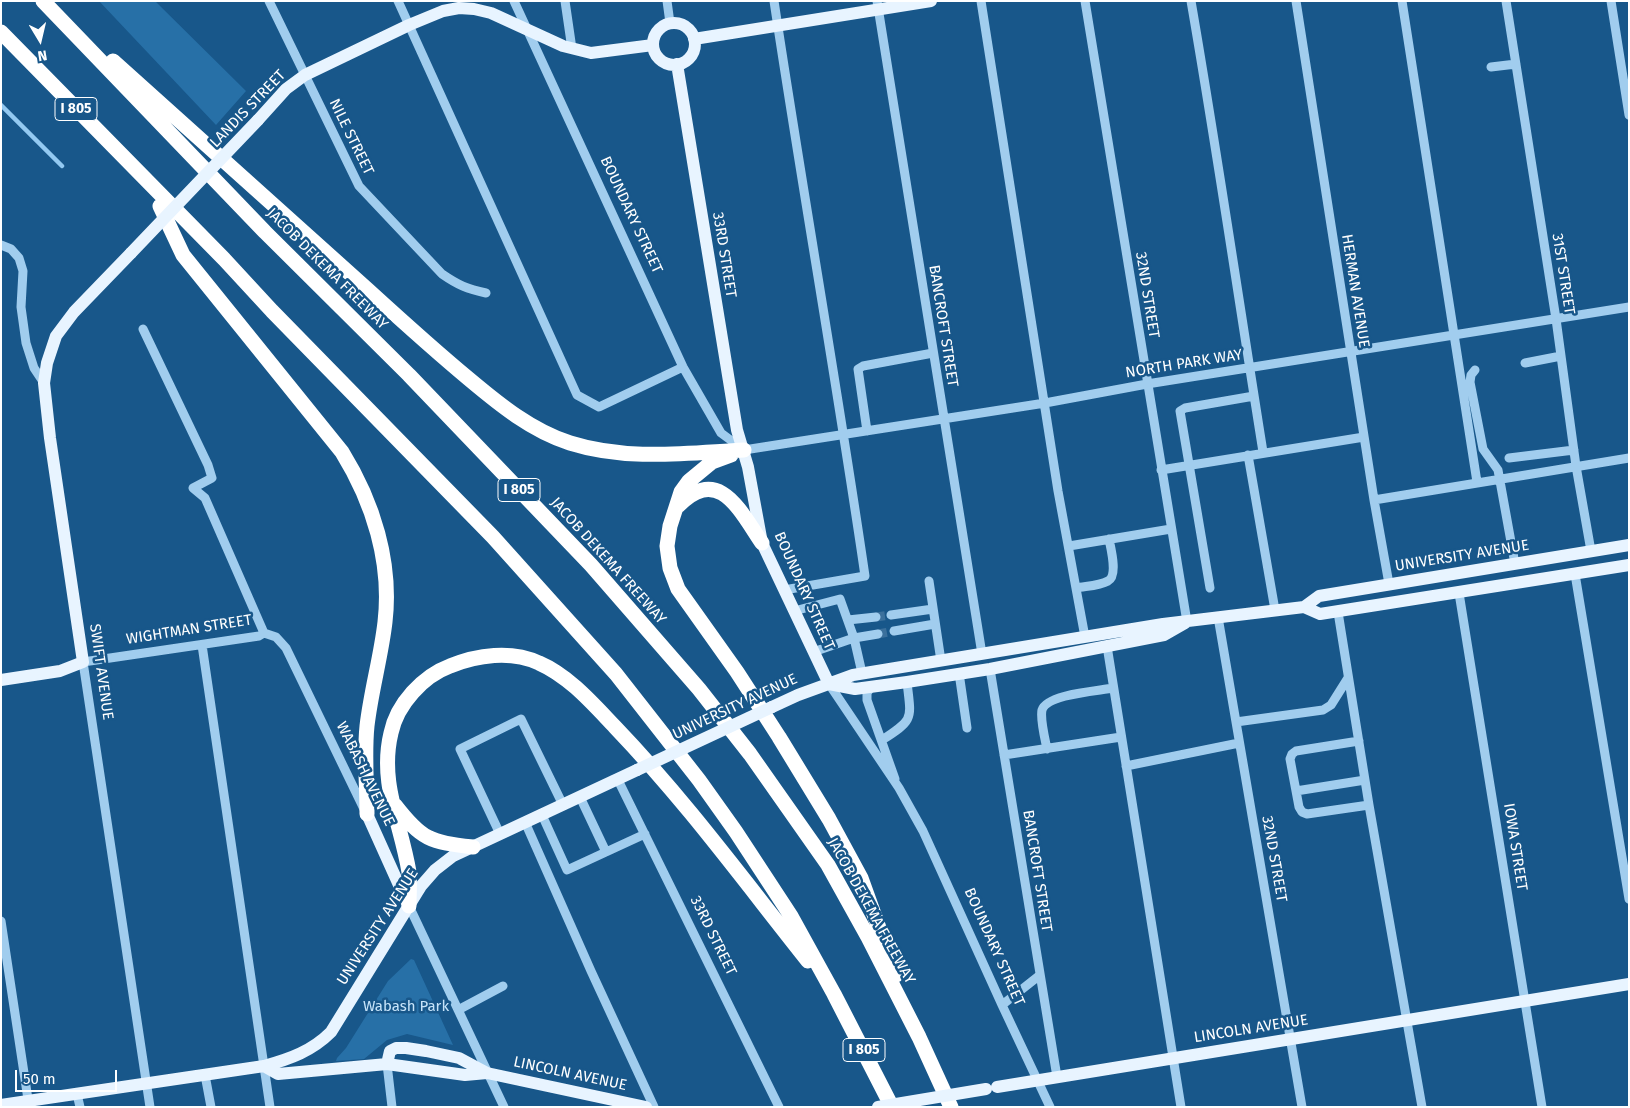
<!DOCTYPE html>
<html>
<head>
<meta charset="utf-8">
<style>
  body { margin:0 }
  #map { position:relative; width:1630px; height:1108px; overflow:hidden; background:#18578a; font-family:"Fira Sans",sans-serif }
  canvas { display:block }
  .frame { position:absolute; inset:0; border:2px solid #fff; pointer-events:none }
  .north { position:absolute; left:15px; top:15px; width:50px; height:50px; -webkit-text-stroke:4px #18578a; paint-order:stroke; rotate:171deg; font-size:14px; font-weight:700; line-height:20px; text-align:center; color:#fff }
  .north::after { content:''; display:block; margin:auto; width:18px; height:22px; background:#fff; clip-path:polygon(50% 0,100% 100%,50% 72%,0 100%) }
  .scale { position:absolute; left:15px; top:1070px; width:102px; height:22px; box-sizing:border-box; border:2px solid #fff; border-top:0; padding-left:6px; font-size:15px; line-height:18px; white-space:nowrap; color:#fff; -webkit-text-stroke:4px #18578a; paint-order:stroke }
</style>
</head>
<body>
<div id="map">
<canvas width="1630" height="1108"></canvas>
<div class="frame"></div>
<div class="north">N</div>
<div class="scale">50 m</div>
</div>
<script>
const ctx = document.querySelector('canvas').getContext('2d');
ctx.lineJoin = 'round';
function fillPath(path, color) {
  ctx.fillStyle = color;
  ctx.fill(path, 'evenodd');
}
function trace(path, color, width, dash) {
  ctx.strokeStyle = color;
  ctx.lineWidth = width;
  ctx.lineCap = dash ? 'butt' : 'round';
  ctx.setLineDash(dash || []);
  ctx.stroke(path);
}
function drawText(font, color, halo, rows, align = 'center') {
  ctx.font = font + ' "Fira Sans",sans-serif';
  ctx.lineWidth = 5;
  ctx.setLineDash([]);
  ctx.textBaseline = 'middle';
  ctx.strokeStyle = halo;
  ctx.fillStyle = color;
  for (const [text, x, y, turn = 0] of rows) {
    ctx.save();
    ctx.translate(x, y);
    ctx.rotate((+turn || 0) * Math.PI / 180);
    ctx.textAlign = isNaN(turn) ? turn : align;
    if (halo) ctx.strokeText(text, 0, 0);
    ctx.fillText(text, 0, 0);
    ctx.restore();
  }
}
fillPath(new Path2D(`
  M 99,1 L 155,1 L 246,91 L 216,125 Z
  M 411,959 L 414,960 L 453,1045 L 407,1034 L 387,1040 L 364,1059 L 336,1061 L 337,1058 L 346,1048 L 388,981 Z`), '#2770a7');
trace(new Path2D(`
  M 1,105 L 62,166`), '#93c9f1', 4.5);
trace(new Path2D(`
  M 876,617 L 891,615
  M 878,634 L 894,631`), '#3b709c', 9, [9, 4.5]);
trace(new Path2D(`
  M 269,1 L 359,186 L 442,274 C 458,285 467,289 486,293
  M 398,1 L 577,395 L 599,407 L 683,367
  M 514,1 L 683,367 L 721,433 L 744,450 L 1045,403 L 1147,384 L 1629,307
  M 565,1 L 572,49
  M 667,1 L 670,23
  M 774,1 C 803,193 837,384 865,576 L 784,590
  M 877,1 L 982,654
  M 981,1 L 1058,491 L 1085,637
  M 1085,1 L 1187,622
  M 1191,1 C 1217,151 1239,302 1263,452
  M 1296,1 L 1374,500 L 1389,584
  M 1402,1 L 1477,482
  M 1506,1 L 1556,319 L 1576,466 L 1591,551
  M 1611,1 L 1629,115
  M 1491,67 L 1516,64
  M 1,245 L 11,249 L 19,258 L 23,271 L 21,307 L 26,343 L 34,368 L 44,383
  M 143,329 L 208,465 L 212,478 L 193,488 L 205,498 L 264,633 L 276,637 L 286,648 L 364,809
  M 1525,363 L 1561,356
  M 1475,370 L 1471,375 L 1470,382 L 1483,449 L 1498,470 L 1515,564
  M 867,431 L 858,369 L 863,366 L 933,353
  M 1248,455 L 1275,610
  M 1509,458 L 1574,450
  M 1161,470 L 1364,437
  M 1374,500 L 1629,458
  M 1069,546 L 1171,529
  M 1575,574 L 1629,899
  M 929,581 L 941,661
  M 1076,588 C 1086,586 1099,586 1108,581 C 1118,576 1111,549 1109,539
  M 1210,588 L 1180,411 L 1185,408 L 1254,396
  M 1459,593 L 1542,1107
  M 794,611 L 840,599 L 854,638 L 813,652
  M 1338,612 L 1369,805 L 1422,1107
  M 891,615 L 933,609
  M 1218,617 L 1302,1107
  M 848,620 L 876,617
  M 894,631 L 935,624
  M 202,645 L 270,1107
  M 1107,646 L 1181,1107
  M 990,669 L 1057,1077
  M 862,673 L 854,638 L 878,634
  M 959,673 L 967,728
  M 829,684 L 899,788 L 923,831 L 1002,1005 L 1050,1107
  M 871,687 L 867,693 L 867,700 L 895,779
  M 1236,722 L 1323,710 L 1331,705 L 1348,678
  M 882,740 C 915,719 911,719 907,682
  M 1359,741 L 1296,751 L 1292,754 L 1290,759 L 1299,807 L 1302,812 L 1307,814 L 1369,805
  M 1047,749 C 1045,739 1040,719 1042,710 C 1047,694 1098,691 1113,688
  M 1004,755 L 1121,737
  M 1126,766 L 1239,743
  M 618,780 L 779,1107
  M 1296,791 L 1365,780
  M 580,797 L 606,852
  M 542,815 L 567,870 L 645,834
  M 525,822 L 591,971 L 654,1107
  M 500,834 L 460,749 L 521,719 L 563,805
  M 409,906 L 504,1107
  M 1,921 L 29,1106
  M 1002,1005 L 1040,975
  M 458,1010 L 503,986
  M 387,1064 L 392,1107
  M 205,1075 L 211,1107
  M 77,1094 L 80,1107
  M 150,1107 L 83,662 L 259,636 L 264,633`), '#a1cdee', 9);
trace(new Path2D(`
  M653 44a21 21 0 1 1 42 0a21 21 0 1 1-42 0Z
  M 694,39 L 931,1
  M 677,64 L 737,430 L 748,467 L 762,543 L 829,684
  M 258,120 L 286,89 L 305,75 L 409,25 L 443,11 L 459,8 L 474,9 L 491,13 L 563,46 L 591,53 L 653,45
  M 1304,607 L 1320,614 L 1629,565
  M 1,680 L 60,671 L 83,662 L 50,438 L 44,383 L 47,363 L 56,336 L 74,312 L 131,253
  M 829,684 L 855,689 L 907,682 L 990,669 L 1164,635 L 1185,623
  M 772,707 L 798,695 L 853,675 L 1163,624 L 1304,607 L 1319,596 L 1629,545
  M 367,814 L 408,905
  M 387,1064 L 390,1051 L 396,1048 L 406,1048 L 426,1051 L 459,1058 L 487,1073 L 646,1107
  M 264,1066 L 278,1074 L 387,1064 L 465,1075 L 487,1073
  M 997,1087 L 1629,984
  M 1,1105 L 264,1066 C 290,1059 312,1051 331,1032 L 421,886 L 435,870 L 453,856 L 637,770`), '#e8f4ff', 12);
trace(new Path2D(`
  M 43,1 L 265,232 L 409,375 L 591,565 L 699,689 L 750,754 L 828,865 L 868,937 L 919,1037 L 951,1107
  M 1,32 L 224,259 L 272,311 L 493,537 L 616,674 L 699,780 L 736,832 L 791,916 L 834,994 L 892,1107
  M 113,61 C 198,137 283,213 367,289 C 401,320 434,350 469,379 C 500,405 532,431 570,443 C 627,461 686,453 744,450
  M 160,206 L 183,255 L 342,452 C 373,502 392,562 385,622 C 381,657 371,691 367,726 C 364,755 367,785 367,814
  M 731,455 L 712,462 L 689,481 L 681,492 L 670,526 L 667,546 L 670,568 L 678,589 L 737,672 L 779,737 L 829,819 L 861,878 L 896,975
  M 678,506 C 719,464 740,511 762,543
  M 395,805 C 422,840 430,842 473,847
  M 409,906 C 409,895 410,883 409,872 C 401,823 379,783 391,733 C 397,704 423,676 450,666 C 477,655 511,650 539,663 C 569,676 593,704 615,727 C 685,800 745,882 808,961`), '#fff', 15);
trace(new Path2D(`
  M 131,253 L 258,120
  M 637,770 L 772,707
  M 878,1107 L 986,1089`), '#e8f4ff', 12);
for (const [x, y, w] of [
  [76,109,42],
  [519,490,42],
  [864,1050,42]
]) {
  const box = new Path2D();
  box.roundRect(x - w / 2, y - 11.5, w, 23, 4);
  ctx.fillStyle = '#18578a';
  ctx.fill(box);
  trace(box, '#fff', 1);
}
drawText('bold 14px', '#fff', null, [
  ["I 805",76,109],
  ["I 805",519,490],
  ["I 805",864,1050]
]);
drawText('15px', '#fff', '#18578a', [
  ["LANDIS STREET",248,109,-46],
  ["NILE STREET",351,137,64],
  ["BOUNDARY STREET",631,215,65],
  ["33RD STREET",724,255,81],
  ["JACOB DEKEMA FREEWAY",327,269,45],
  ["31ST STREET",1563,274,81],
  ["HERMAN AVENUE",1355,291,81],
  ["32ND STREET",1147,295,81],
  ["BANCROFT STREET",943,326,81],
  ["NORTH PARK WAY",1184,364,-9],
  ["UNIVERSITY AVENUE",1462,556,-9],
  ["JACOB DEKEMA FREEWAY",608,561,48],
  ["BOUNDARY STREET",804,591,66],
  ["WIGHTMAN STREET",189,630,-9],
  ["SWIFT AVENUE",101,672,82],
  ["UNIVERSITY AVENUE",735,707,-25],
  ["WABASH AVENUE",365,774,64],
  ["IOWA STREET",1515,847,81],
  ["32ND STREET",1274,859,80],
  ["BANCROFT STREET",1037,871,81],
  ["JACOB DEKEMA FREEWAY",871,911,61],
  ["UNIVERSITY AVENUE",378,927,-57],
  ["33RD STREET",713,936,64],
  ["BOUNDARY STREET",994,947,66],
  ["LINCOLN AVENUE",1251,1029,-9],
  ["LINCOLN AVENUE",570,1074,12]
]);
drawText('15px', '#c7e4fa', '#18578a', [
  ["Wabash Park",406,1007]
]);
</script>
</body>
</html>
